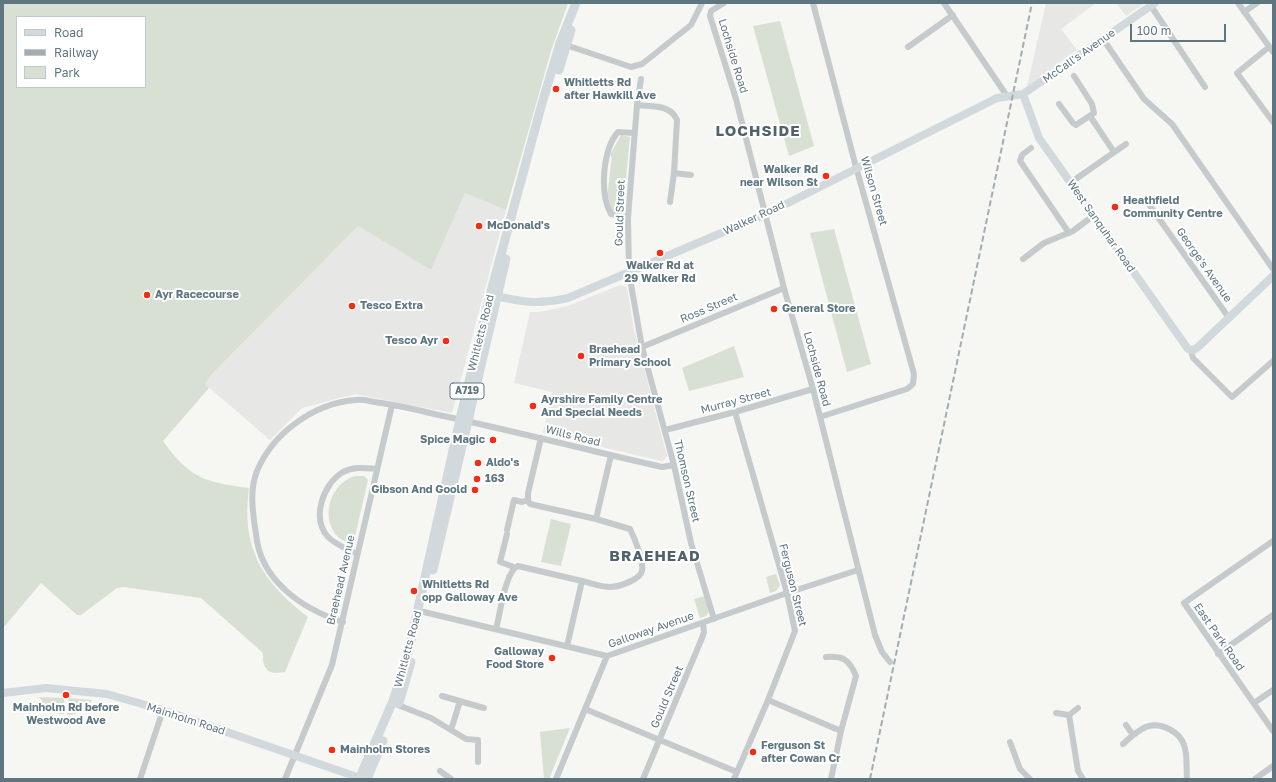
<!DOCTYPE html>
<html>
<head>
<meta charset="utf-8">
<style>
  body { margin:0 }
  #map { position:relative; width:1276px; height:782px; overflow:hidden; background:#f6f6f2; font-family:"Golos Text",sans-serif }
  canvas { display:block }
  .frame { position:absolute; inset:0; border:4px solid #5e7680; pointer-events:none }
  .legend { position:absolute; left:16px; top:16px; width:130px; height:72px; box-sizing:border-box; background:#fff; border:1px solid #bfc8cc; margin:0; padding:5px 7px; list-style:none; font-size:12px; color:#5e7680 }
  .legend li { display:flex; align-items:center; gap:8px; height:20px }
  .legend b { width:20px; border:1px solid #bfc8cc }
  .scale { position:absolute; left:1130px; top:24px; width:96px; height:18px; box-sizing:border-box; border:2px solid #5e7680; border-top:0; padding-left:5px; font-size:12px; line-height:14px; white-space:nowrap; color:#5e7680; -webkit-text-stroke:3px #fff; paint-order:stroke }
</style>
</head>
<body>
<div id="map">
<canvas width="1276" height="782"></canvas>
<div class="frame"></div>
<ul class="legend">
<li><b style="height:5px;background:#d2d9dc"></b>Road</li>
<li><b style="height:5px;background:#a3acb0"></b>Railway</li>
<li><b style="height:11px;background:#d8dfd3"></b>Park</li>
</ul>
<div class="scale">100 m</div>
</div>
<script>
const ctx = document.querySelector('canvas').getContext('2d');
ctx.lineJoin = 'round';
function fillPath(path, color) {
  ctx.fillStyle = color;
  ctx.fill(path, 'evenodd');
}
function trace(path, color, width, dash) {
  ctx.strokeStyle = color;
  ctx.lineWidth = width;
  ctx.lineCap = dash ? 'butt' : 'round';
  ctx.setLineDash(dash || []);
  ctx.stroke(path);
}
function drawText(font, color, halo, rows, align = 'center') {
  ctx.font = font + ' "Golos Text",sans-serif';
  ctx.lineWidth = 4;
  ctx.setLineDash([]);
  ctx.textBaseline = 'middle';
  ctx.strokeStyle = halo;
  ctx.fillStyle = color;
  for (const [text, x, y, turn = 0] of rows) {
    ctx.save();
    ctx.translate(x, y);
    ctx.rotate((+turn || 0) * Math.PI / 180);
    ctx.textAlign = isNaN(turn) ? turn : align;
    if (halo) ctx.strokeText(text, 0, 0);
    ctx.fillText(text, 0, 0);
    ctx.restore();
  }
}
fillPath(new Path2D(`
  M 1046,3 L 1096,3 L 1061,29 L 1077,50 L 1027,87 Z
  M 1116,3 L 1145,3 L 1126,16 Z
  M 465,193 L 506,210 L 452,413 L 355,394 L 302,408 L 270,440 L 205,384 L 212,374 L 358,226 L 431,270 Z
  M 620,285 L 627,287 L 634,330 L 667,456 L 664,460 L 661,461 L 543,433 L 552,392 L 514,383 L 530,312 L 539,312 L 568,306 Z`), '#e7e7e6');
fillPath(new Path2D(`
  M 3,3 L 568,3 L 551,51 L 506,210 L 465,193 L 431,270 L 358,226 L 212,374 L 205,384 L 209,388 L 163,441 C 190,479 205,482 249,488 C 241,547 261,581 308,617 L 285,672 C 277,673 267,675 264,664 C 262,660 264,656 262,652 L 201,598 L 124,587 L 117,588 L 81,615 L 77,615 L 41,583 L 3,628 ZM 17,17 L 145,17 L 145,87 L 17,87 Z
  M 780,21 L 814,146 L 789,156 L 753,26 Z
  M 621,135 L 630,137 L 623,210 L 619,214 L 612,211 L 607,193 C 609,191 610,164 612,158 L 610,155 Z
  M 834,229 L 871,364 L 847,372 L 810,233 Z
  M 734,346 L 744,377 L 689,391 L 682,368 Z
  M 355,476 L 364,476 L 368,480 L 353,545 C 349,543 343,541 339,538 C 319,519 330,483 355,476 Z
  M 551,519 L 571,524 L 561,566 L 541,562 Z
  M 776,574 L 780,585 L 776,591 L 770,593 L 766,577 Z
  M 705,596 L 710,610 L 706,616 L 700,618 L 694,599 Z
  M 39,697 L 64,698 L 64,714 C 51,714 47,707 39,697 Z
  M 68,698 L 92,700 C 87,708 77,716 67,715 Z
  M 570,728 L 549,779 L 544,779 L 540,732 Z`), '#d8dfd3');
trace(new Path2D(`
  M 724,3 L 711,11 L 710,16 L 736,99 L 784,288 L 813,389 L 875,635 L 882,652 L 890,662
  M 813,3 L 856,167 L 914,374 L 913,384 L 907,389 L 820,417
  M 944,3 L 1007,96
  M 1238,3 L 1273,52
  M 1151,6 L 1205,87
  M 1244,12 L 1257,3
  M 1103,39 L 1144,99 L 1172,124 L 1273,269
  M 566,45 L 631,67 L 642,64 L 691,25 L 702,3
  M 908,47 L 953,15
  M 1269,47 L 1237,73 L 1273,122
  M 641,79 L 637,105 L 628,218 L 629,273 L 642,347 L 674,465 L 691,543 L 714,619
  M 1059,104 L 1073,123 L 1076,125 L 1094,113 L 1092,104 L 1074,76
  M 637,105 C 652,107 670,104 677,120 L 674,173 L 670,202
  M 1090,116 L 1114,152
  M 1031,148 L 1022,155 L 1020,161 L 1069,233
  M 674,173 L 691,175
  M 1070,183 L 1126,144
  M 1148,203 L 1229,318
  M 628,218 L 611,214 C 599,193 603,149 618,132 L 634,133
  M 1023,259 L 1044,243 L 1073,231 L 1093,216
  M 642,347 L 784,288
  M 1191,351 L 1193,358 L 1232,397 L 1273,361
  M 665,430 L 735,412 L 813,389
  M 541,438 L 528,493 L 528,500 L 530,504 L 596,519
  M 507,530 L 514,500 L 522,502 L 528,500
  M 507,534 L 500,562 L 514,567
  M 1273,541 L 1184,603 L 1273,731
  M 357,554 C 347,549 336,545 328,537 C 311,518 323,484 343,472 C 354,466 365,468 377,469
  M 424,612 L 607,656 L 787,593 L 858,570
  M 343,622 C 302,609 260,580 256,534 C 253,514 249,491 257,471 C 273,433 314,403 356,400 C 362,399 369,401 375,402 C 395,405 415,409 434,414 C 511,430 586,450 662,467 L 674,465
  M 496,629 C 500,615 505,571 518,566 L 582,581
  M 567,646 L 582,581 C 591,583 601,587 610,587 C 618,587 640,580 642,571 C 644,561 635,539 630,529 L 596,519 L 611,455
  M 1218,654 L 1273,615
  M 826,657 C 843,656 849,659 856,676 L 841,731 L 831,779
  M 442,696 L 484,708
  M 768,700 L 841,731
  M 1254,703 L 1273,690
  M 398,705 L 431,718 L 466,739 L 478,740 L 478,762
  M 585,709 L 737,772
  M 1056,713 L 1069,715 L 1078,708
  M 1069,715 L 1078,771 L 1083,779
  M 1126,725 L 1133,735 C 1138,732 1143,727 1149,726 C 1162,723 1180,732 1184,745 C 1188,756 1186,768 1187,779
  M 451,730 L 460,701
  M 1010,742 L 1020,769 L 1030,779
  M 1123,744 L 1133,735
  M 440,771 L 451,779
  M 140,779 L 163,710
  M 285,779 L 332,665 L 392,405
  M 556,779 L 607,656
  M 643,779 L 702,638 L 704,632 L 703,623
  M 734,779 L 768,700 L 795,631 L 787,593 L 735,412
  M 1255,779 L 1273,766`), '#c5cacc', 6);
trace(new Path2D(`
  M 1023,94 L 1039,138 L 1188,349 L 1194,350 L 1198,347 L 1273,276
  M 491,295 C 522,302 537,305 568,298 L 766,214 L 997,98 L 1023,94 L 1155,3
  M 3,693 L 46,688 L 107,694 L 163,710 L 363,779`), '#d2d9dc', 8);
trace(new Path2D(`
  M 559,70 L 571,30
  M 433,570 L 506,259
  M 399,703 L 411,662
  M 359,779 L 393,701 L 408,654 L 460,419 L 490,295 L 541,107 L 560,43 L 576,3
  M 367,779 L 383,741`), '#d2d9dc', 9);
trace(new Path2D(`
  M 870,779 L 1032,3`), '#a3acb0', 2, [6, 3]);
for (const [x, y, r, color] of [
  [556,89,4,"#f52c14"],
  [826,176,4,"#f52c14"],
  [1115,207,4,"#f52c14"],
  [479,226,4,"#f52c14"],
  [660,253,4,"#f52c14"],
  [147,295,4,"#f52c14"],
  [352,306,4,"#f52c14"],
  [774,309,4,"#f52c14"],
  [446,341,4,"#f52c14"],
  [581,356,4,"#f52c14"],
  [533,406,4,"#f52c14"],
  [493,440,4,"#f52c14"],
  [478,463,4,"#f52c14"],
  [477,479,4,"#f52c14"],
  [475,490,4,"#f52c14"],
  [414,591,4,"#f52c14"],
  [552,658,4,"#f52c14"],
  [66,695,4,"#f52c14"],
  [332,750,4,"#f52c14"],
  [753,752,4,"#f52c14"]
]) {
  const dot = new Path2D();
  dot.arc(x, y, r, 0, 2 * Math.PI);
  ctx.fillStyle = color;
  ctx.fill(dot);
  trace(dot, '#fff', 1.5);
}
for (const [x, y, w] of [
  [467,391,34]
]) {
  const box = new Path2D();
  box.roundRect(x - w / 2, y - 8, w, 16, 3);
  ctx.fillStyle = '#fff';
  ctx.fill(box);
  trace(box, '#5e7680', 1);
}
drawText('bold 10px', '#5e7680', null, [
  ["A719",467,391]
]);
drawText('11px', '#5e7680', '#fff', [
  ["Lochside Road",733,56,73],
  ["McCall's Avenue",1079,56,-35],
  ["Wilson Street",874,191,74],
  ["Gould Street",620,213,-88],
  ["Walker Road",754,218,-25],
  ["West Sanquhar Road",1101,226,55],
  ["George's Avenue",1204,265,55],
  ["Ross Street",709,308,-23],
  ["Whitletts Road",481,333,-76],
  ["Lochside Road",817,369,75],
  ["Murray Street",736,401,-15],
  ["Wills Road",573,436,14],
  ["Thomson Street",687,481,77],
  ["Braehead Avenue",341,580,-77],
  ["Ferguson Street",793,585,76],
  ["Galloway Avenue",651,630,-19],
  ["East Park Road",1219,637,55],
  ["Whitletts Road",408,649,-75],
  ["Gould Street",667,697,-67],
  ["Mainholm Road",186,719,18]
]);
drawText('bold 11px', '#5e7680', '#fff', [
  ["Whitletts Rd",564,83],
  ["after Hawkill Ave",564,96],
  ["Walker Rd",818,170,"right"],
  ["near Wilson St",818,183,"right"],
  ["Heathfield",1123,201],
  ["Community Centre",1123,214],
  ["McDonald's",487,226],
  ["Walker Rd at",660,266,"center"],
  ["29 Walker Rd",660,279,"center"],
  ["Ayr Racecourse",155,295],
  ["Tesco Extra",360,306],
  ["General Store",782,309],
  ["Tesco Ayr",438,341,"right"],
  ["Braehead",589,350],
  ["Primary School",589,363],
  ["Ayrshire Family Centre",541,400],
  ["And Special Needs",541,413],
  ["Spice Magic",485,440,"right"],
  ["Aldo's",486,463],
  ["163",485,479],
  ["Gibson And Goold",467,490,"right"],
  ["Whitletts Rd",422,585],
  ["opp Galloway Ave",422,598],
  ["Galloway",544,652,"right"],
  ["Food Store",544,665,"right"],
  ["Mainholm Rd before",66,708,"center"],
  ["Westwood Ave",66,721,"center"],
  ["Ferguson St",761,746],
  ["after Cowan Cr",761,759],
  ["Mainholm Stores",340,750]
], 'left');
ctx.letterSpacing = '1px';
drawText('bold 15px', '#51626b', '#fff', [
  ["LOCHSIDE",758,131],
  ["BRAEHEAD",655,556]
]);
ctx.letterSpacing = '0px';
</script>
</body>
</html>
